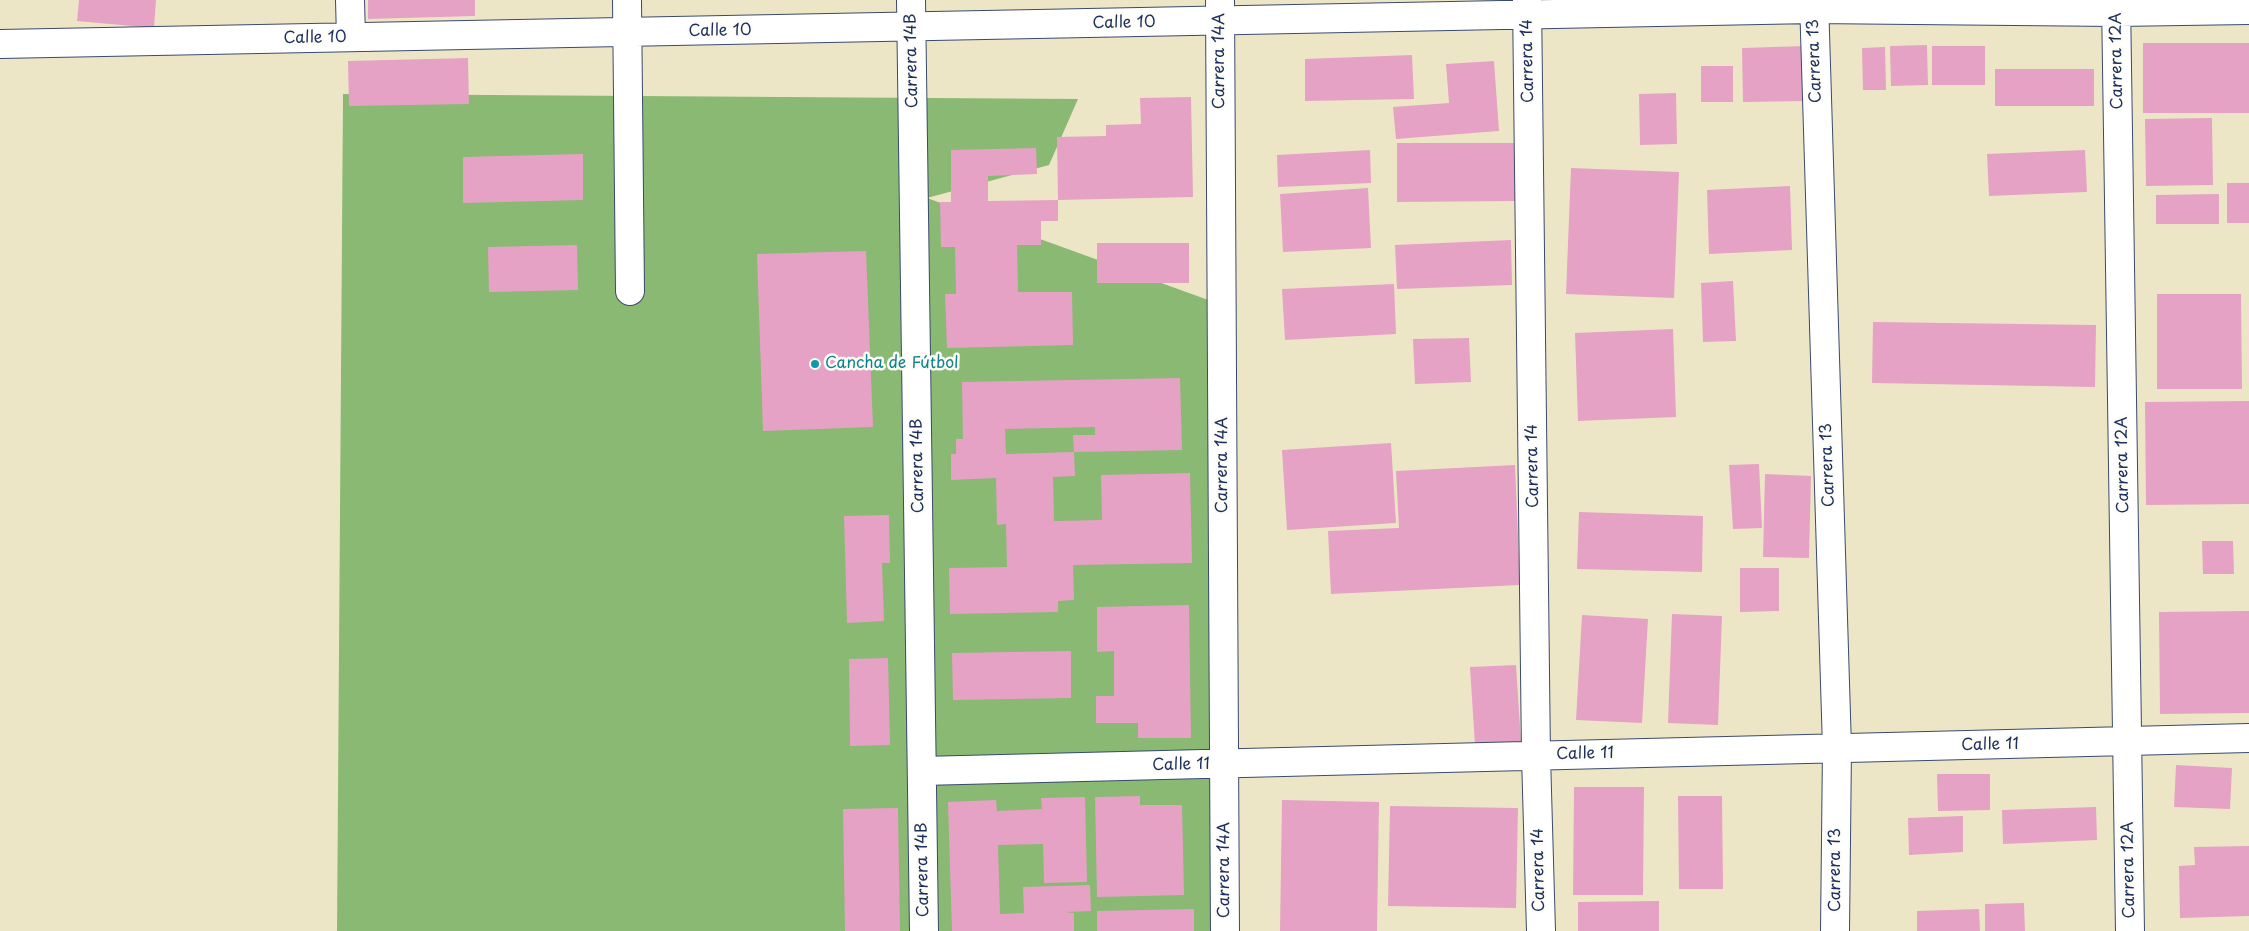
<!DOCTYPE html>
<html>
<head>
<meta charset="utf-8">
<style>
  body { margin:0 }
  canvas { display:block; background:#ece6c7 }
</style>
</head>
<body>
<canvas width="2249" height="931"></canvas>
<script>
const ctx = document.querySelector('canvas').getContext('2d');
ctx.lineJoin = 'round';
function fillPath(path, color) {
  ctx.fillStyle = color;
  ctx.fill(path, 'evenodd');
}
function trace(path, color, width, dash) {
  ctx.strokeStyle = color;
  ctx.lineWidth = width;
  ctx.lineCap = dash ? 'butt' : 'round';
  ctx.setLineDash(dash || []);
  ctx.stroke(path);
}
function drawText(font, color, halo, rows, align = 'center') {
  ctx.font = font + ' "Playpen Sans",sans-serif';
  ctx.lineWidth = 5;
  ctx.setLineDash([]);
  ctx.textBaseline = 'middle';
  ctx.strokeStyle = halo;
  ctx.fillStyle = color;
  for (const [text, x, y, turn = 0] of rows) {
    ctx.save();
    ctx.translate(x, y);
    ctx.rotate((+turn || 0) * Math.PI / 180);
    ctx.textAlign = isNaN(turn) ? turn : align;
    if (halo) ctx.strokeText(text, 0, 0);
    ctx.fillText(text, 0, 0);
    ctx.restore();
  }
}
fillPath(new Path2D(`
  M 343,94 L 1078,99 L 1049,165 L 927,198 L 1222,305 L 1217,931 L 337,931 Z`), '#89b973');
fillPath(new Path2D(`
  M 79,0 L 156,0 L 154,28 L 77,21 Z
  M 368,0 L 475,0 L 475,16 L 368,19 Z
  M 2143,43 L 2249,43 L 2249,113 L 2143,113 Z
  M 1927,45 L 1928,85 L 1891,86 L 1890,46 Z
  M 1805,46 L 1807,101 L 1743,102 L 1742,48 Z
  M 1932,46 L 1985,46 L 1985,85 L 1932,85 Z
  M 1885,47 L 1886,90 L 1863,90 L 1862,48 Z
  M 1412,55 L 1414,99 L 1305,101 L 1305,59 Z
  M 468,58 L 469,104 L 349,106 L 348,61 Z
  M 1494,61 L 1499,131 L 1396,139 L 1393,107 L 1449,103 L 1446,64 Z
  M 1701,66 L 1733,66 L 1733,102 L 1701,102 Z
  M 1995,69 L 2094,69 L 2094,106 L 1995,106 Z
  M 1676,93 L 1677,144 L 1640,145 L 1639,94 Z
  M 1191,97 L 1193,197 L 1058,200 L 1057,137 L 1106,136 L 1106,125 L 1141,124 L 1140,98 Z
  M 2212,118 L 2213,185 L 2146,186 L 2145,119 Z
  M 1397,143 L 1518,143 L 1518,201 L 1397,202 Z
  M 1036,148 L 1037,174 L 988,176 L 988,201 L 1058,200 L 1058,221 L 1041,221 L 1041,245 L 1017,245 L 1018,292 L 1072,292 L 1073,345 L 947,348 L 945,294 L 956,294 L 955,247 L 941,247 L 940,202 L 951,202 L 951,150 Z
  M 1370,150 L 1371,183 L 1278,187 L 1277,155 Z
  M 2085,150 L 2087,192 L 1989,196 L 1987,154 Z
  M 583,154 L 583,200 L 463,203 L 463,157 Z
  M 1571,168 L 1679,172 L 1674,298 L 1566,294 Z
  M 2227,183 L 2249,183 L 2249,223 L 2227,223 Z
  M 1790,186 L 1792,250 L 1709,254 L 1707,190 Z
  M 1368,188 L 1371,248 L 1283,252 L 1280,194 Z
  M 2219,194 L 2219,224 L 2156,224 L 2156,195 Z
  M 1511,240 L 1512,285 L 1397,289 L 1395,245 Z
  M 1097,243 L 1189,243 L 1189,283 L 1097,283 Z
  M 577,245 L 578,290 L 489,292 L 488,247 Z
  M 866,251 L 873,427 L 763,431 L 757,254 Z
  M 1733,281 L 1736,341 L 1703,342 L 1701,283 Z
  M 1394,284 L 1396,334 L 1285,340 L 1282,289 Z
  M 2157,294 L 2241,294 L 2242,389 L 2157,389 Z
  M 1873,322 L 2096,325 L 2095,387 L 1872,383 Z
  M 1673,329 L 1676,417 L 1578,421 L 1575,333 Z
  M 1469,338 L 1471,382 L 1415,384 L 1413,339 Z
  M 1180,378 L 1182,450 L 1074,452 L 1075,476 L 1053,477 L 1054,521 L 1102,520 L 1101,475 L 1190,473 L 1192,563 L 1073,565 L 1074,600 L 1058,601 L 1058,612 L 950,614 L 949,568 L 1007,567 L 1006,524 L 997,525 L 996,478 L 951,480 L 951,454 L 956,454 L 956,439 L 963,439 L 962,382 ZM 1095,427 L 1095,435 L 1073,435 L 1074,452 L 1006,454 L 1005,429 Z
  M 2249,401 L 2249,504 L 2146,505 L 2145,402 Z
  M 1391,443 L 1396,523 L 1287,530 L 1282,450 Z
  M 1759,464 L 1762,528 L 1733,529 L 1729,465 Z
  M 1515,465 L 1520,585 L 1331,594 L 1328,531 L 1399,528 L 1396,471 Z
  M 1765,474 L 1811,476 L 1809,558 L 1763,557 Z
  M 1579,512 L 1703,516 L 1702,572 L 1577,569 Z
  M 889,515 L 890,563 L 882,563 L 884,621 L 847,623 L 844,516 Z
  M 2202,541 L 2233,541 L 2234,574 L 2203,574 Z
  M 1740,568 L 1779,568 L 1779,611 L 1740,612 Z
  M 1189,605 L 1191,738 L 1138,738 L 1138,723 L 1096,723 L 1096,696 L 1114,696 L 1114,651 L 1097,652 L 1097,607 Z
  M 2249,611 L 2249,713 L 2160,714 L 2159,612 Z
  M 1672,614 L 1722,616 L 1718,725 L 1668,723 Z
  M 1582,615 L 1648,619 L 1642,723 L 1576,720 Z
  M 1071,651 L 1071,698 L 953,700 L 952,653 Z
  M 888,658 L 890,745 L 850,746 L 849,659 Z
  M 1516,665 L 1521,742 L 1475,745 L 1470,667 Z
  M 2176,765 L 2232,768 L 2230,809 L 2174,807 Z
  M 1937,774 L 1990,774 L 1990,810 L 1938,811 Z
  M 1574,787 L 1644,787 L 1643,895 L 1573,895 Z
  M 1140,796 L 1140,805 L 1182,805 L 1184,895 L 1097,897 L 1095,797 Z
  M 1678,796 L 1722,796 L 1723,889 L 1679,889 Z
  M 1085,797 L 1087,882 L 1044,883 L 1043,844 L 998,845 L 1000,914 L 1024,913 L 1023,887 L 1090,885 L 1091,911 L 1065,912 L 1074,913 L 1074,931 L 952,931 L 948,802 L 996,800 L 997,811 L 1042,809 L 1041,798 Z
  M 1282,800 L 1379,802 L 1377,931 L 1280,931 Z
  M 1390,806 L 1518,808 L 1516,908 L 1388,906 Z
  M 2096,807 L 2097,840 L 2003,844 L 2002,810 Z
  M 898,808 L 900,931 L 845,931 L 843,809 Z
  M 1963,816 L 1963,852 L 1909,855 L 1908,818 Z
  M 2249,846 L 2249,916 L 2180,918 L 2179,866 L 2195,865 L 2194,847 Z
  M 1659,901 L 1659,931 L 1578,931 L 1578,902 Z
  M 2024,903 L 2025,931 L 1985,931 L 1985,904 Z
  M 1194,909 L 1194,931 L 1097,931 L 1097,911 Z
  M 1979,909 L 1980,931 L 1917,931 L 1917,911 Z`), '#e6a2c5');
const minor = new Path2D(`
  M 350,0 L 351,37
  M 627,0 L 630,291
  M 911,0 L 924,931
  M 1220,0 L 1225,931
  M 1527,0 L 1536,756 L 1541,931
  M 1814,0 L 1837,748 L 1835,931
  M 2116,0 L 2130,931
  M 0,44 L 1813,9 L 2116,12 L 2249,10
  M 922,771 L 2249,738`);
trace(minor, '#3a4a6e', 30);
trace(minor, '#fff', 28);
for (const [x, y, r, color] of [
  [815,364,5,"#0f9aa8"]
]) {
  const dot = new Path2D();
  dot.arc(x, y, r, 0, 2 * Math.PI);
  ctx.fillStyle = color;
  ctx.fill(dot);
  trace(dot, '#fdfcf7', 2);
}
drawText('16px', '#1b2f5e', '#fdfcf7', [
  ["Calle 10",1124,23,-1],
  ["Calle 10",720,31,-1],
  ["Calle 10",315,38,-1],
  ["Carrera 14B",912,61,-91],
  ["Carrera 14A",1220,61,-90],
  ["Carrera 14",1528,61,-91],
  ["Carrera 13",1815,61,-92],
  ["Carrera 12A",2117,61,-91],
  ["Carrera 14A",1223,465,-90],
  ["Carrera 13",1828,465,-92],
  ["Carrera 12A",2123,465,-91],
  ["Carrera 14B",918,466,-91],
  ["Carrera 14",1533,466,-91],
  ["Calle 11",1990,745,-1],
  ["Calle 11",1585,754,-1],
  ["Calle 11",1181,765,-1],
  ["Carrera 14B",923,870,-91],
  ["Carrera 14A",1225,870,-90],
  ["Carrera 14",1539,870,-91],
  ["Carrera 13",1836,870,-90],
  ["Carrera 12A",2129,870,-91]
]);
drawText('16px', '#0d838f', '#fdfcf7', [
  ["Cancha de Fútbol",825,364]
], 'left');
</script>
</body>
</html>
